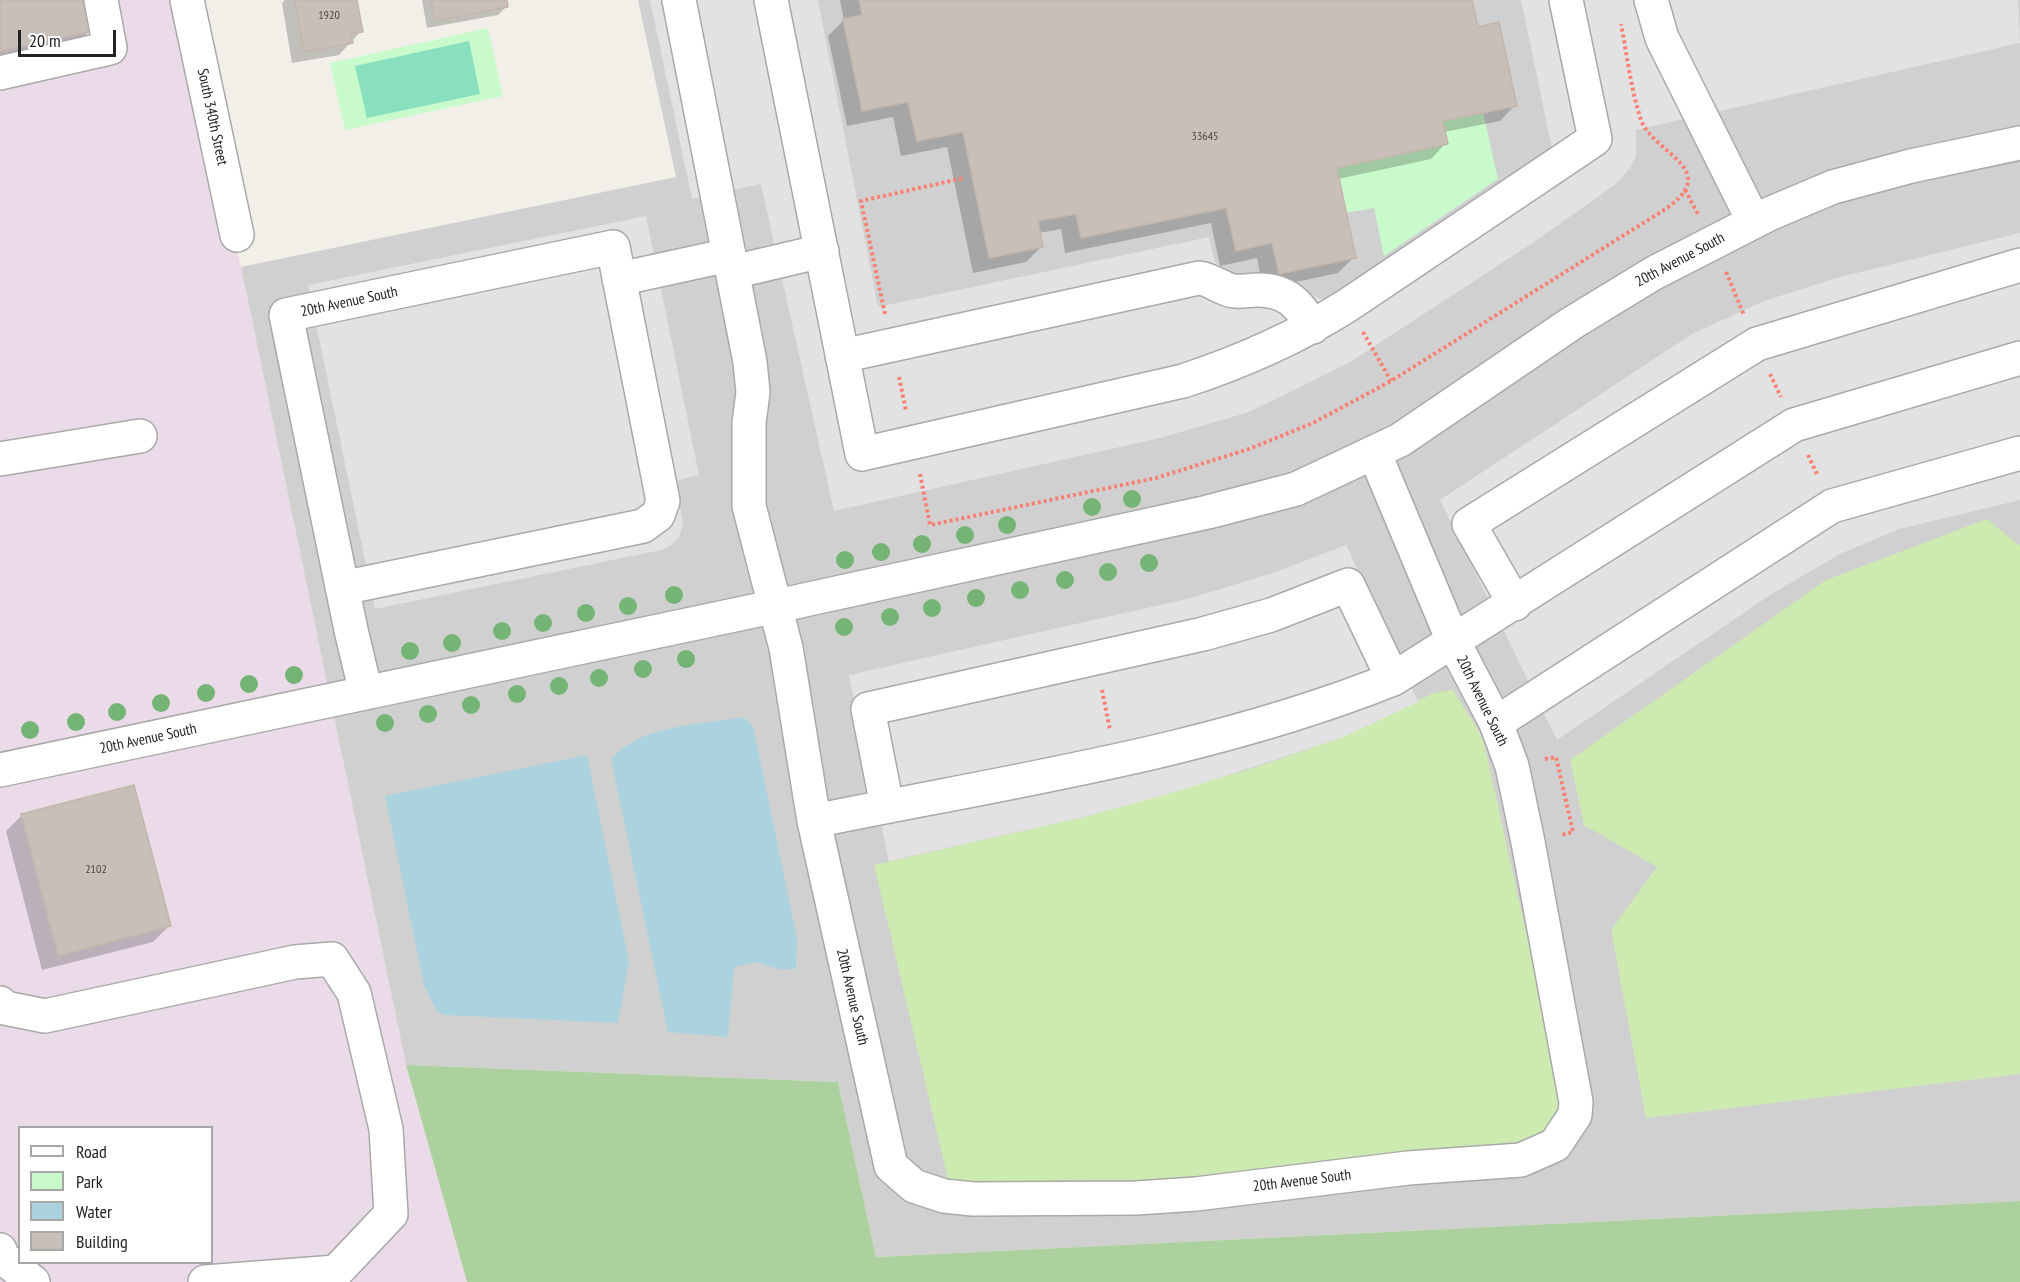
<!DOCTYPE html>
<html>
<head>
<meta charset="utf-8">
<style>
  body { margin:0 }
  #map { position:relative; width:2020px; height:1282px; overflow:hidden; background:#f2efe9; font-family:"PT Sans Narrow",sans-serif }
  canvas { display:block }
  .legend { position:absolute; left:18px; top:1126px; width:195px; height:138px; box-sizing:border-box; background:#fff; border:2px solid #a7a7a7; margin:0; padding:8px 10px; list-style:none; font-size:18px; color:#222 }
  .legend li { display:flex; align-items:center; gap:12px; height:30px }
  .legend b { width:30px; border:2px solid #a7a7a7 }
  .scale { position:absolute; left:18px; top:30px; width:98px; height:27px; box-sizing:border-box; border:3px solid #222; border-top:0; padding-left:8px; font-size:18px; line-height:21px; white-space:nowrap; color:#222; -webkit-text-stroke:4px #fff; paint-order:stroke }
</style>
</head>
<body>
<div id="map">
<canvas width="2020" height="1282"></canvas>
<ul class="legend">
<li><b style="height:8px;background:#fff"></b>Road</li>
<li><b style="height:16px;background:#c8facc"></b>Park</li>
<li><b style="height:16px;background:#aad3df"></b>Water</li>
<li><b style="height:16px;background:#c7bfb8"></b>Building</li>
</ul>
<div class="scale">20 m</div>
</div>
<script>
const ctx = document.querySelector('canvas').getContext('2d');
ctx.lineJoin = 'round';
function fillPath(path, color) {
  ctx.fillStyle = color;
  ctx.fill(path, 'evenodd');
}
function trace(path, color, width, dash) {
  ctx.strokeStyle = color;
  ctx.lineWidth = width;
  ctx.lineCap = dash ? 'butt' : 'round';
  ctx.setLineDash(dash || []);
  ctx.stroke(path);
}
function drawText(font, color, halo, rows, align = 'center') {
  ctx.font = font + ' "PT Sans Narrow",sans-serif';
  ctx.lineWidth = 4.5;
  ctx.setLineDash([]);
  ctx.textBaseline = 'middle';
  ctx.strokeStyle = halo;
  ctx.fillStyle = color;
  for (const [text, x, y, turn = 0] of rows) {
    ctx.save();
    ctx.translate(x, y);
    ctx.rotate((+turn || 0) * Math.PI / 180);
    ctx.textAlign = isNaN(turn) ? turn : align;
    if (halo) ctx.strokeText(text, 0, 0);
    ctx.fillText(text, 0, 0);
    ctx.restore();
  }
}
fillPath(new Path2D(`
  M 0,0 L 178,0 L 241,267 L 406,1065 L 467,1282 L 0,1282 ZM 20,1128 L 212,1128 L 212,1262 L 20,1262 Z`), '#ebdbe8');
fillPath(new Path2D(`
  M 638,0 L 2020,0 L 2020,1201 L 876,1257 L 838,1082 L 406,1065 L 241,267 L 676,177 Z`), '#d0d0d0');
fillPath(new Path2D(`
  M 1987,519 L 2020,546 L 2020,1074 L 1646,1118 L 1611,930 L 1657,867 L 1584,825 L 1570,760 L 1826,580 Z
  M 1453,690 L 1481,735 L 1485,747 L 1560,1086 L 1562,1107 L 1548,1141 L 1211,1181 L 950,1188 L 874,865 L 1088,816 L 1250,769 L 1341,738 L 1434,693 Z`), '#cdebb0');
fillPath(new Path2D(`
  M 406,1065 L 838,1082 L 876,1257 L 2020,1201 L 2020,1282 L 467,1282 Z`), '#add19e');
fillPath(new Path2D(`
  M 488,28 L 503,96 L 345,130 L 330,63 Z
  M 1483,112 L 1498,179 L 1384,256 L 1374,208 L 1346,213 L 1337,168 L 1448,144 L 1443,121 Z`), '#c8facc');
fillPath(new Path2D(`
  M 469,41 L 480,94 L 367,118 L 355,66 Z`), '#88e0be');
fillPath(new Path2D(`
  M 650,0 L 818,0 L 878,307 L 1209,237 L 1215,262 L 1237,277 L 1293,285 L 1327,302 L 1553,153 L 1521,0 L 2018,0 L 2020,43 L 1636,130 L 1636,156 L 1629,169 L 1616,184 L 1534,242 L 1350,362 L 1286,394 L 1246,413 L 1160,438 L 834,511 L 761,184 L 692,199 Z
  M 646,216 L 699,475 L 675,481 L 683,522 L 679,538 L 670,546 L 661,550 L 375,609 L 308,285 Z
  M 2020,233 L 2020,500 L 1899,529 L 1840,554 L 1770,595 L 1557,740 L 1440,500 L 1692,334 L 1764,301 L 1840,277 Z
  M 1346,545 L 1418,702 L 1341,738 L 1182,790 L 1088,816 L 889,861 L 849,675 L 1191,598 L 1276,572 Z`), '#e2e2e2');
fillPath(new Path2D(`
  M 744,717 L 753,726 L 797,938 L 796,969 L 778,969 L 757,962 L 734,967 L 728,1037 L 668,1032 L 611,759 C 642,724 700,725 744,717 Z
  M 587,755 L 629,962 L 618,1023 L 446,1015 L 437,1012 L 424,985 L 385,796 Z`), '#aad3df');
fillPath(new Path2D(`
  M 0,0 L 83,0 L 90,31 L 74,46 L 0,63 Z
  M 285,0 L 355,0 L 361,31 L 339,55 L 292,63 L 282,3 Z
  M 422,0 L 505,0 L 506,7 L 498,15 L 427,28 Z
  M 840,0 L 1471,0 L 1476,28 L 1515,105 L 1500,121 L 1444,132 L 1446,143 L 1431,159 L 1338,179 L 1354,257 L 1338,273 L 1263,289 L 1257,258 L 1220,266 L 1211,223 L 1065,253 L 1061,229 L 1039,233 L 1042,246 L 1026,262 L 973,273 L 947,147 L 901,156 L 893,117 L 847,126 L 828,36 L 844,20 Z
  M 22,815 L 169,926 L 153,942 L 42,970 L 6,831 Z`), '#0003');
const building = new Path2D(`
  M 0,0 L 85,0 L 92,31 L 0,51 Z
  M 295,0 L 357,0 L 363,32 L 351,34 L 353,43 L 304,52 Z
  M 431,0 L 507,0 L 508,7 L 435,21 Z
  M 859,0 L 1472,0 L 1478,27 L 1499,22 L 1517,106 L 1443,121 L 1448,144 L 1337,168 L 1356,258 L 1279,274 L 1272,243 L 1236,251 L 1226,208 L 1081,238 L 1076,214 L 1038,221 L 1043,247 L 989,258 L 963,132 L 917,141 L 908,102 L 862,111 L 843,19 L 862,15 Z
  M 134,785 L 171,926 L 58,956 L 21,814 Z`);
fillPath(building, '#c7bfb8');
trace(building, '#c4b6ab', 1.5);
const minor = new Path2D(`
  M 187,0 L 237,235
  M 679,0 L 750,362 L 753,392 L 749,423 L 749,506 L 786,648 L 814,821 L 891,1166 L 914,1186 L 944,1196 L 973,1199 L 1136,1198 L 1196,1194 L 1408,1168 L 1521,1160 L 1555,1145 L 1575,1115 L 1576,1102 L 1528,842 L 1512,766 L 1496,723 L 1454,643 L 1374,452
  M 771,0 L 862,454 L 1183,381 C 1241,362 1296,338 1348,305 L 1595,139 L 1566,0
  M 1651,0 L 1662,38 L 1754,222
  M 0,73 L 110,48 L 101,0
  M 733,272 L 822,251
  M 619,279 L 729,255
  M 842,356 L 1199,278 C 1213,280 1221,289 1234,291 C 1242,292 1250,290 1258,290 C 1287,290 1299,304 1313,327
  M 0,459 L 140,436
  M 342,588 L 643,526 L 658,515 L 663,501 L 613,247 L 286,315 L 351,630 L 366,693
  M 1515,604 L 1469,524 L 1757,344 L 2020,265
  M 1496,723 L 1832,506 L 2020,453
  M 0,770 L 777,606 L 1208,512 L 1296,489 L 1400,440 L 1572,323 L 1654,273 L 1769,214 L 1833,187 L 1911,166 L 2020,143
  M 887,806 L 868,709 L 1203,634 L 1271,615 L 1348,585 L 1393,679
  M 814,821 C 1009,781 1208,753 1393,679 L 1794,425 L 2020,358
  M 0,1003 L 5,1008 L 45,1016 L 295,962 L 332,959 L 354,993 L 386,1129 L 391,1214 L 336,1272 L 205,1282
  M 0,1250 L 2,1257 L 33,1282`);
trace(minor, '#a9a9a9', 36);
trace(new Path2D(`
  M 1685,190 L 1698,214
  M 1726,272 L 1744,315
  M 885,314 L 861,201 L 964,178
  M 1363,332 L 1391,381
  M 1770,374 L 1781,397
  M 899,377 L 906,411
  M 1808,455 L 1818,476
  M 920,474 L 930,525 L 1156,478 L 1249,449 L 1313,423 L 1391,381 L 1661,212 C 1727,170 1653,154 1641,120 C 1631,90 1627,55 1621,24
  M 1102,690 L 1110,730
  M 1545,759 L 1556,757 L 1573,832 L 1561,835`), '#fa8072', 4, [3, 3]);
trace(minor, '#fff', 33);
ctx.fillStyle = '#74b475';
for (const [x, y] of [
  [1132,499],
  [1092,507],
  [1007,525],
  [965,535],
  [922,544],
  [881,552],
  [845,560],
  [1149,563],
  [1108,572],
  [1065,580],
  [1020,590],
  [674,595],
  [976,598],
  [628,606],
  [932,608],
  [586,613],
  [890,617],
  [543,623],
  [844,627],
  [502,631],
  [452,643],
  [410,651],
  [686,659],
  [643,669],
  [294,675],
  [599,678],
  [249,684],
  [559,686],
  [206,693],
  [517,694],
  [161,703],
  [471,705],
  [117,712],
  [428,714],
  [76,722],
  [385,723],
  [30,730]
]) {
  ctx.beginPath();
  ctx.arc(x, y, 9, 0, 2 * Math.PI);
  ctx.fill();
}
drawText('12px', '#4b4948', null, [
  ["1920",329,16],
  ["33645",1205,137],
  ["2102",96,870]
]);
drawText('15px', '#222', '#fff', [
  ["South 340th Street",212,117,78],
  ["20th Avenue South",1680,260,-28],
  ["20th Avenue South",349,302,-12],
  ["20th Avenue South",1482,701,64],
  ["20th Avenue South",148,739,-12],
  ["20th Avenue South",852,997,77],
  ["20th Avenue South",1302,1181,-7]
]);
</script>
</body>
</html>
